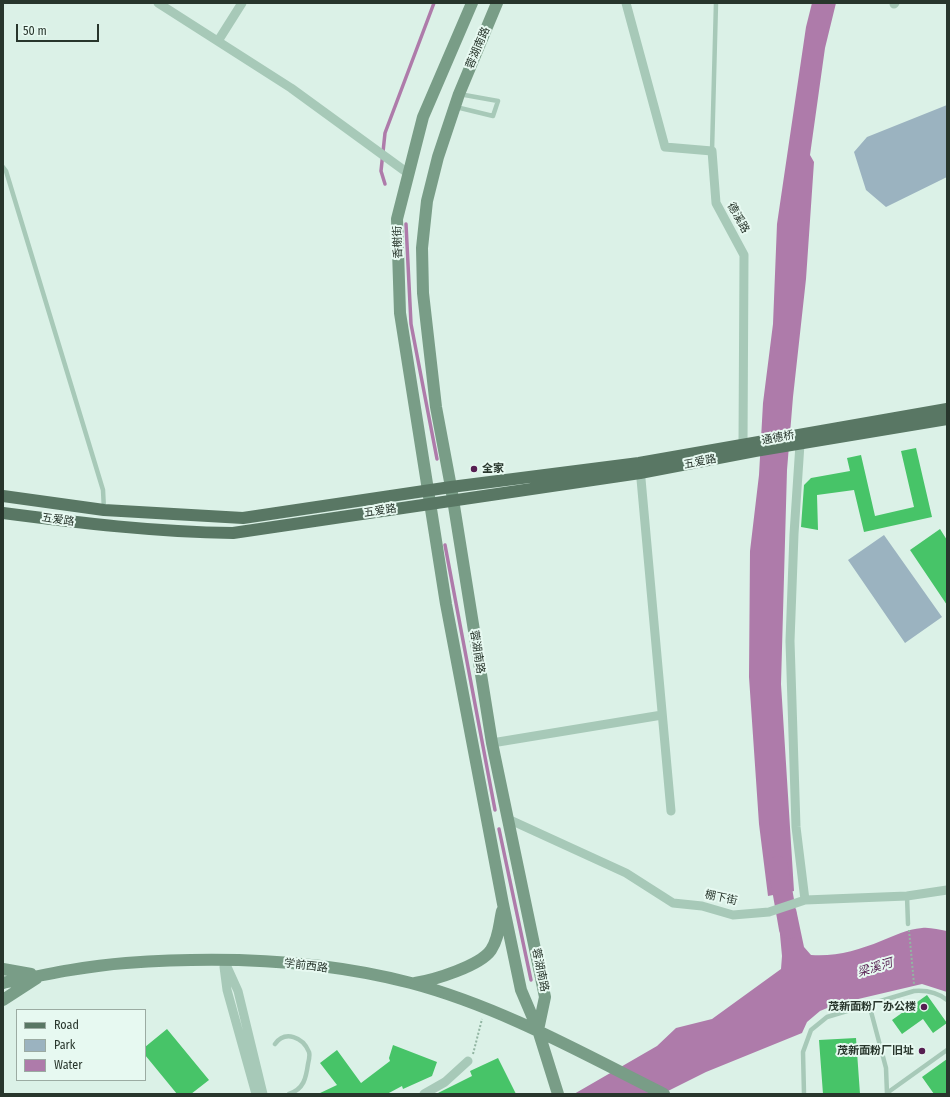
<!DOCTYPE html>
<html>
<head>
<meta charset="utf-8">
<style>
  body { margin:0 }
  #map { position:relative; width:950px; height:1097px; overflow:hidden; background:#dbf1e7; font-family:"Fira Sans Condensed",sans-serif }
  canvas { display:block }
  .frame { position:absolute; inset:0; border:4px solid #28362c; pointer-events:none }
  .legend { position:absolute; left:16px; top:1009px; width:130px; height:72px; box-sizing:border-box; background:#e7f9f1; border:1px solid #9baba2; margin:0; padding:5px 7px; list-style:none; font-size:12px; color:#28362c }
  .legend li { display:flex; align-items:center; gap:8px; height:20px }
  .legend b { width:20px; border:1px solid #9baba2 }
  .scale { position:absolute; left:16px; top:24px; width:83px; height:18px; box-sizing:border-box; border:2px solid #28362c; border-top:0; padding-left:5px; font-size:12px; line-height:14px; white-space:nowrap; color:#28362c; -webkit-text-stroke:3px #e7f9f1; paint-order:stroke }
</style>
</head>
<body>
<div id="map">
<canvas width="950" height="1097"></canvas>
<div class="frame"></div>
<ul class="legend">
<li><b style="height:5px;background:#597764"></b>Road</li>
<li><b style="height:11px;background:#9bb3c0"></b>Park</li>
<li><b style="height:11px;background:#ae7baa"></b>Water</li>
</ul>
<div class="scale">50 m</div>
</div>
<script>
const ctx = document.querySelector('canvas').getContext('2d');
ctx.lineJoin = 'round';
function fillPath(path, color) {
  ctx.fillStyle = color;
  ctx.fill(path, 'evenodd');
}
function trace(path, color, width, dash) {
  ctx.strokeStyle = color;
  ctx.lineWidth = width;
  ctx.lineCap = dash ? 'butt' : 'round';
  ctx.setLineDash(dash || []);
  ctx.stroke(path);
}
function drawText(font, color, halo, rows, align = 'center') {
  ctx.font = font + ' "Fira Sans Condensed","Noto Sans SC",sans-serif';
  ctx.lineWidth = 4;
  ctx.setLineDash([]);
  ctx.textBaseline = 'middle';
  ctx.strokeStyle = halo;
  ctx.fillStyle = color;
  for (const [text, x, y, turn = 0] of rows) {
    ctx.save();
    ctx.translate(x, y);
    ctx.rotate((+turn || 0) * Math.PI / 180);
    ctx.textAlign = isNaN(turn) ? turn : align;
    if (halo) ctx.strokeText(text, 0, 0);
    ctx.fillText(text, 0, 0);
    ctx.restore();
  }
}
fillPath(new Path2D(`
  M 947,105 L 947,177 L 886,207 L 866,190 L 854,152 L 867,137 Z
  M 884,535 L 942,617 L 905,643 L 848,560 Z`), '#9bb3c0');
fillPath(new Path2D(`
  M 812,3 L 836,3 L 825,48 L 810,155 L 814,162 L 806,279 L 793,397 L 787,470 L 781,684 L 794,891 L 768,896 L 759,824 L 749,677 L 750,551 L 759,475 L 763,403 L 773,324 L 777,224 L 806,27 Z
  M 796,909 L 804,947 L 811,955 C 835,957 859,950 881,941 C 894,936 907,929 922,928 C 930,927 939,930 947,931 L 947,992 L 922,984 L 837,1004 L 820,1011 L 807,1022 L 802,1033 L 706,1072 L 662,1094 L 574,1094 L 657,1046 L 676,1028 L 712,1019 L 781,969 L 782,956 L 778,913 Z`), '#ae7baa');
trace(new Path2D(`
  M 385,184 L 381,171 L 385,133 L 434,3
  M 406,224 L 411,324 L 437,459
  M 445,545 L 495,810
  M 499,829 L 531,980`), '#ae7baa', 3.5);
trace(new Path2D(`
  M 778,866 L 789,929`), '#ae7baa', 20);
fillPath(new Path2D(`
  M 916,448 L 932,517 L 864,532 L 854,490 L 817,495 L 818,530 L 801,527 L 804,485 L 811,478 L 850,471 L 847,458 L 861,455 L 875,516 L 914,507 L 901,451 Z
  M 940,529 L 947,540 L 947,605 L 910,550 Z
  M 927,995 L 947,1023 L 933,1033 L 923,1019 L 902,1034 L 892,1020 Z
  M 167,1029 L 209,1080 L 191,1094 L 177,1094 L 145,1055 L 145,1047 Z
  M 856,1038 L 860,1094 L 823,1094 L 819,1040 Z
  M 393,1045 L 437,1062 L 432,1076 L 403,1089 L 402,1086 L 387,1094 L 318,1094 L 337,1085 L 320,1063 L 337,1050 L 361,1083 L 390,1061 L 389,1058 Z
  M 498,1058 L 516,1094 L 436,1094 L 472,1076 L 470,1071 Z
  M 947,1059 L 947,1094 L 934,1094 L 922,1077 Z`), '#47c468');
trace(new Path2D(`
  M 909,930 L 914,984
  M 473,1054 L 482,1019`), '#92b5a2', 2, [2, 2]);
trace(new Path2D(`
  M 456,107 L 493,116 L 498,101 L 459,94
  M 712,151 L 716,3
  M 3,167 L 6,171 L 103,490 L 104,510
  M 907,896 L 908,924
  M 869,1004 L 886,1068 L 887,1094
  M 275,1044 C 285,1030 303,1037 309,1052 C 310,1055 309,1060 308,1064 C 306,1078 304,1089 289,1094
  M 887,1093 L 947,1050
  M 804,1094 L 803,1052 L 811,1030 L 827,1017 L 914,991 C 927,990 937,992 947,1000`), '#a7c9b8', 4.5);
trace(new Path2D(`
  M 158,3 L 291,88 L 409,174
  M 626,3 L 665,147 L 712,151 L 716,203 L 744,255 L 743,444
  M 894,4 L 895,3
  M 218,41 L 242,3
  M 800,444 L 794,534 L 790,641 L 796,827 L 805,900
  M 640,468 L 671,811
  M 492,743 L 662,715
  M 508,819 L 626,873 L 673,903 L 702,906 L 733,915 L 769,912 L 805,900 L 907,896 L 947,890
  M 224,960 L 238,991 L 263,1094
  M 224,967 L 227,990 L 256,1094
  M 424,1094 L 445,1082 L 468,1061`), '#a7c9b8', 9);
trace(new Path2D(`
  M 472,3 L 423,117 L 397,219 L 400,313 L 446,604 L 503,904 L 521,990 L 538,1030 L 558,1094
  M 497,3 L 459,94 L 438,157 L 427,201 L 422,248 L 423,293 L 436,407 L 451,487 L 492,743 L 545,997 L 538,1030
  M 3,969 L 31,974
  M 3,983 C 43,975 85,966 126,963 C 221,956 319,959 411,983 C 501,1007 582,1053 664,1094
  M 415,983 C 434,980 480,966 491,950 C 499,938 499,924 502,911
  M 3,1000 L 37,978`), '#799d87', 12);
trace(new Path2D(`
  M 3,496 L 104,510 L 243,518 L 451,487 L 639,463 L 947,409
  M 3,513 C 80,523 155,532 233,533 L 640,473 L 755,451 L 947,419`), '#597764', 12);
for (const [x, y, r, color] of [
  [474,469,4,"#561e51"],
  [924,1007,4,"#561e51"],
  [922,1051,4,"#561e51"]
]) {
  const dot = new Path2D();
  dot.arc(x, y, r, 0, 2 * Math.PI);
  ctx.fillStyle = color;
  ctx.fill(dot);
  trace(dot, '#e7f9f1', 1.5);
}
drawText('11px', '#28362c', '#e7f9f1', [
  ["蓉湖南路",478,48,-67],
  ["德溪路",738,218,61],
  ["香榭街",398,242,-92],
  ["通德桥",778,438,-10],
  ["五爱路",700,462,-11],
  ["五爱路",380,511,-9],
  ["五爱路",58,520,8],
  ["蓉湖南路",477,652,81],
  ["棚下街",721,898,12],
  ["学前西路",306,966,7],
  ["蓉湖南路",540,970,78]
]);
drawText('bold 11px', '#28362c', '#e7f9f1', [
  ["全家",482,469,"left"],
  ["茂新面粉厂办公楼",916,1007],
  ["茂新面粉厂旧址",914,1051]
], 'right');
drawText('italic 12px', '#561e51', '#e7f9f1', [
  ["梁溪河",875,968,-17]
]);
</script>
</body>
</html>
